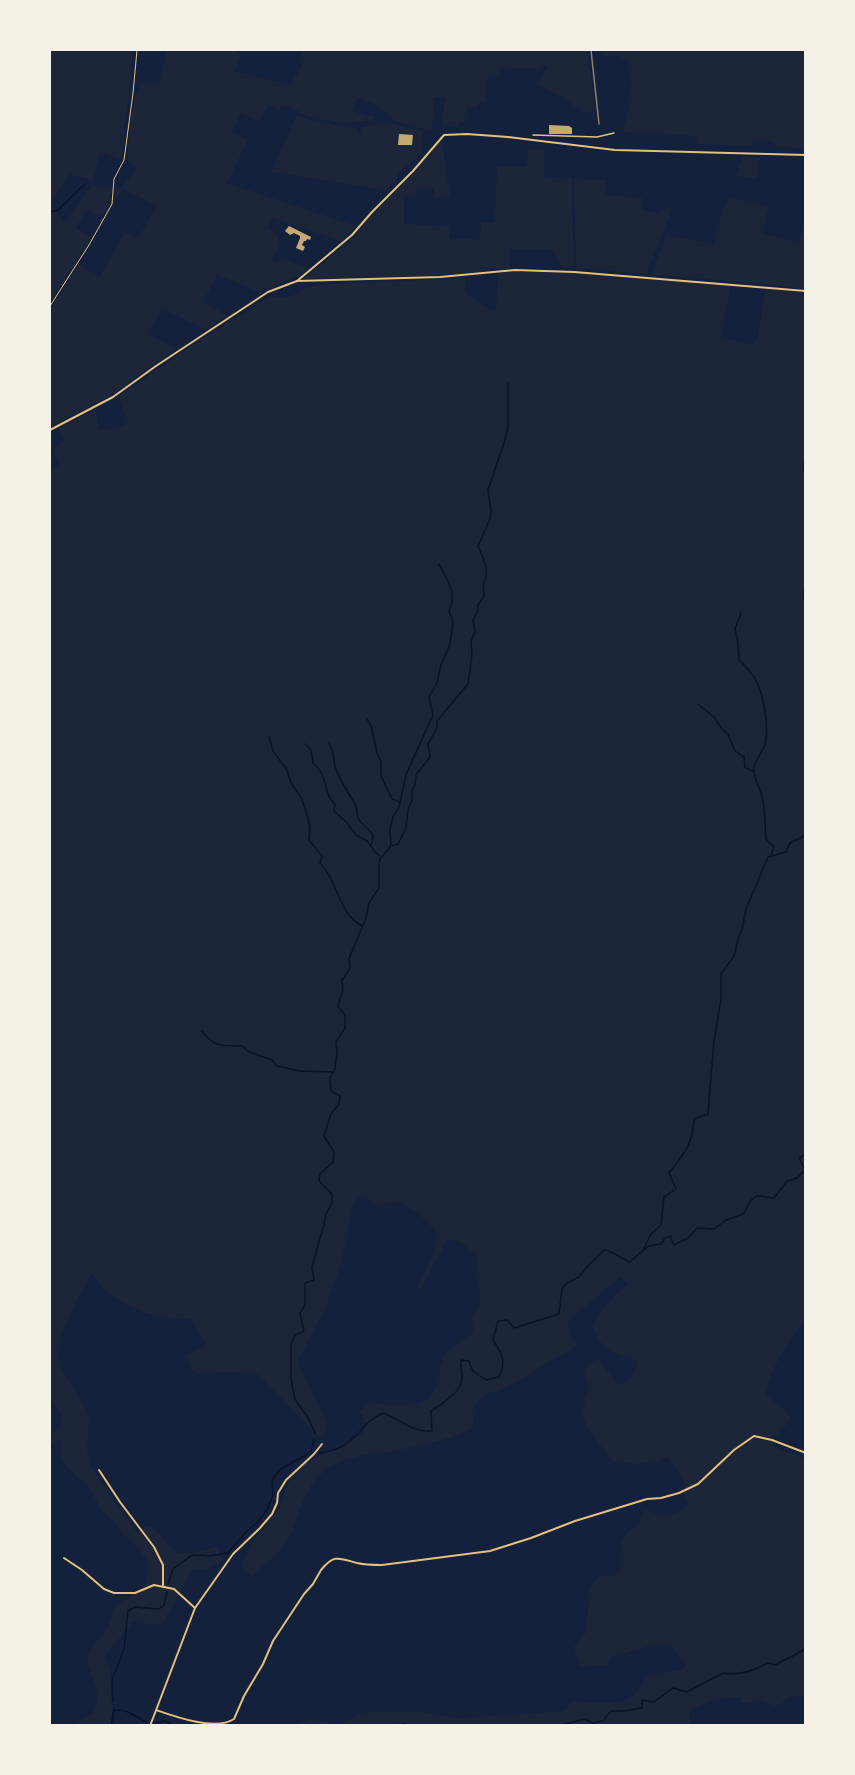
<!DOCTYPE html>
<html>
<head>
<meta charset="utf-8">
<style>
  body { margin:0 }
  #map { position:relative; width:855px; height:1775px; overflow:hidden; background:#14213d; font-family:"Noto Sans",sans-serif }
  canvas { display:block }
  .frame { position:absolute; inset:0; border:51px solid #f6f1e7; pointer-events:none }
</style>
</head>
<body>
<div id="map">
<canvas width="855" height="1775"></canvas>
<div class="frame"></div>
</div>
<script>
const ctx = document.querySelector('canvas').getContext('2d');
ctx.lineJoin = 'round';
function fillPath(path, color) {
  ctx.fillStyle = color;
  ctx.fill(path, 'evenodd');
}
function trace(path, color, width, dash) {
  ctx.strokeStyle = color;
  ctx.lineWidth = width;
  ctx.lineCap = dash ? 'butt' : 'round';
  ctx.setLineDash(dash || []);
  ctx.stroke(path);
}
fillPath(new Path2D(`
  M 50,50 L 132,50 L 132,66 L 121,159 L 100,152 L 93,181 L 70,174 L 50,203 Z
  M 167,50 L 232,50 L 242,55 L 234,71 L 290,85 L 302,67 L 301,52 L 297,50 L 588,50 L 595,111 L 583,112 L 563,97 L 537,84 C 543,79 542,74 547,68 L 544,65 L 540,68 L 500,69 L 499,76 L 491,75 L 485,81 L 485,102 L 479,102 L 478,107 L 467,107 L 465,122 L 459,122 L 458,128 L 442,124 L 445,97 L 434,97 L 432,131 L 397,122 L 374,104 L 357,98 L 352,111 L 368,116 L 375,115 L 375,119 L 368,121 L 343,123 L 309,117 L 298,111 L 282,105 L 279,110 L 268,105 L 258,122 L 241,113 L 232,132 L 248,140 L 227,183 L 356,226 L 341,241 L 272,218 L 268,228 L 278,235 L 278,250 L 271,259 L 275,263 L 282,258 L 310,268 L 296,277 L 260,292 L 217,275 L 203,302 L 228,316 L 206,329 L 162,309 L 147,334 L 177,349 L 133,379 L 113,395 L 50,427 L 50,309 L 55,302 L 78,265 L 100,276 L 125,232 L 138,238 L 157,206 L 124,189 L 114,200 L 116,187 L 122,187 L 138,168 L 128,162 C 127,136 131,105 142,81 L 159,84 Z
  M 597,50 L 805,50 L 805,148 L 775,147 L 774,142 L 753,140 L 752,146 L 697,144 L 696,136 L 623,132 C 629,107 635,88 629,62 L 619,56 L 604,56 Z
  M 297,115 L 312,121 L 355,128 L 360,135 L 361,127 L 385,122 L 423,131 L 421,154 L 399,173 L 395,183 L 390,183 L 389,188 L 390,191 L 271,172 Z
  M 442,140 L 450,197 L 434,197 L 434,189 L 417,188 L 416,197 L 404,197 L 404,224 L 450,226 L 449,239 C 460,240 470,238 480,240 L 481,222 L 495,222 L 497,166 L 527,167 L 528,149 L 544,149 L 544,178 L 559,177 L 559,179 L 572,179 L 573,235 L 573,266 L 563,268 L 551,249 L 509,249 L 510,269 L 501,270 L 482,267 L 482,272 C 465,272 450,273 432,276 L 303,279 L 353,239 L 371,216 L 415,171 Z
  M 742,156 L 760,158 L 756,179 L 736,176 Z
  M 574,179 L 605,180 L 605,195 L 642,198 L 642,210 L 658,213 L 663,209 L 673,207 L 646,274 L 581,268 L 577,266 L 576,260 Z
  M 91,186 L 112,187 L 109,204 L 102,217 L 86,210 L 76,228 L 92,237 L 68,276 L 50,302 L 50,204 L 65,222 Z
  M 729,197 L 769,207 L 761,233 L 799,243 L 805,219 L 806,281 L 804,282 L 803,289 L 765,284 L 653,275 L 653,271 L 666,235 L 714,244 L 723,208 Z
  M 515,272 L 574,273 L 731,285 L 720,337 L 753,345 L 755,341 L 757,341 L 766,289 L 805,292 L 806,1318 C 788,1342 772,1364 766,1394 C 775,1405 783,1404 791,1419 L 779,1433 L 771,1437 L 775,1448 L 805,1458 L 805,1695 L 787,1698 L 783,1703 L 775,1706 L 762,1700 L 751,1703 L 742,1703 L 741,1698 C 721,1696 706,1702 689,1711 L 691,1725 L 295,1725 L 311,1719 L 338,1725 L 358,1715 L 373,1712 L 422,1712 L 459,1718 L 565,1711 L 572,1701 C 592,1701 617,1708 634,1695 C 639,1691 643,1682 648,1676 L 680,1670 L 687,1666 L 670,1645 L 650,1646 L 610,1657 L 606,1665 L 580,1667 L 574,1647 L 586,1632 L 590,1587 L 599,1577 L 615,1575 L 621,1569 L 622,1540 L 628,1532 L 639,1524 L 641,1515 L 646,1510 C 660,1517 677,1516 689,1505 L 685,1497 L 683,1480 L 668,1457 C 646,1465 634,1466 611,1460 L 586,1425 L 582,1413 L 586,1404 L 583,1400 L 590,1390 L 584,1370 L 591,1362 L 599,1359 L 618,1386 L 631,1377 L 637,1368 L 636,1360 C 610,1352 603,1352 592,1325 C 602,1310 613,1294 629,1284 L 620,1277 L 567,1322 L 570,1336 L 578,1344 L 570,1351 L 553,1359 L 522,1379 L 496,1393 L 489,1392 C 469,1404 478,1409 472,1428 C 448,1441 419,1446 393,1451 C 368,1455 338,1456 320,1475 C 302,1492 299,1519 288,1540 C 280,1554 263,1565 252,1576 L 241,1564 L 257,1535 L 270,1522 L 279,1509 L 288,1483 L 294,1475 L 306,1463 L 361,1434 L 368,1425 L 360,1412 L 369,1403 C 383,1404 413,1408 425,1401 C 431,1399 434,1392 436,1386 C 440,1377 440,1364 445,1355 C 451,1344 465,1340 474,1332 L 471,1317 C 473,1314 478,1309 479,1305 C 483,1289 475,1272 477,1256 C 468,1248 461,1240 448,1239 L 431,1268 L 422,1289 L 417,1289 L 433,1254 L 438,1234 C 428,1222 411,1203 393,1202 C 389,1202 383,1205 379,1207 L 364,1197 L 358,1198 L 353,1204 L 342,1260 L 326,1307 L 300,1357 L 299,1366 L 327,1423 L 326,1431 L 321,1439 L 259,1375 L 234,1372 L 198,1373 L 192,1371 L 186,1355 L 205,1346 L 205,1342 L 191,1319 L 165,1318 L 140,1311 L 122,1302 L 103,1289 L 92,1274 L 82,1290 L 70,1314 L 60,1338 L 57,1354 L 61,1368 L 86,1409 L 89,1420 L 87,1449 L 91,1467 L 136,1531 L 149,1526 C 161,1533 161,1535 169,1546 C 179,1560 202,1550 216,1547 L 224,1560 L 208,1569 L 193,1569 L 163,1624 L 154,1625 L 134,1621 L 105,1655 L 110,1671 L 113,1725 L 74,1725 L 94,1712 L 97,1703 L 96,1686 L 88,1664 L 88,1653 L 108,1627 L 114,1608 L 145,1585 L 149,1569 L 146,1559 L 138,1547 L 123,1534 L 114,1521 L 101,1510 L 89,1487 L 68,1468 L 60,1457 L 61,1439 L 50,1445 L 50,1435 L 61,1425 L 61,1414 L 50,1398 L 50,470 L 60,465 L 56,458 L 54,447 L 64,442 L 59,428 L 96,408 L 98,430 L 116,428 L 127,423 L 119,396 L 200,340 L 270,297 L 290,297 L 304,289 L 319,284 L 454,279 L 465,277 L 465,292 C 475,299 483,309 496,310 L 498,273 Z`), '#1d2539');
trace(new Path2D(`
  M 50,212 L 58,210 L 85,184
  M 806,418 L 806,434
  M 806,453 L 803,469 L 806,476
  M 806,581 L 803,598 L 806,601
  M 741,613 L 735,629 L 738,642 L 739,660 C 744,665 750,671 754,677 C 764,693 769,727 765,745 C 762,754 754,759 754,770 C 754,780 762,791 763,801 C 765,814 765,826 766,839 L 774,847 L 771,855
  M 698,704 L 714,717 L 722,729 L 728,734 L 735,751 L 744,757 L 745,768 L 754,771
  M 367,719 L 371,726 L 377,753 L 381,762 L 381,776 L 392,799 L 400,802
  M 269,737 L 273,751 L 287,770 L 291,783 L 301,797 L 306,811 L 310,827 L 309,840 L 322,856 L 320,863 C 339,882 336,911 362,926
  M 329,743 C 334,752 333,757 335,766 C 339,780 348,792 355,804 C 358,808 356,813 358,818 C 364,829 378,831 371,845
  M 305,744 L 311,750 L 313,763 C 328,774 323,794 335,804 L 334,811 L 347,823 L 356,835 L 367,841 L 376,853 L 380,856
  M 391,846 L 398,844 L 406,828 L 408,810 L 412,800 L 412,790 L 415,785 L 416,775 L 430,757 L 428,744 L 437,728 L 437,721 L 468,684 L 472,654 L 471,642 L 475,631 L 473,620 L 478,611 L 478,605 L 484,596 C 482,585 484,585 486,576 C 488,566 482,556 478,546 L 490,519 L 491,511 L 488,490 L 504,443 L 508,428 L 508,383
  M 202,1031 C 216,1049 222,1045 242,1046 L 249,1052 L 272,1060 L 277,1066 L 300,1071 L 333,1072
  M 644,1248 L 651,1234 L 661,1225 L 664,1197 L 676,1189 L 669,1173 C 685,1152 692,1146 694,1119 L 708,1114 L 714,1041 L 721,999 L 721,974 L 734,956 L 739,936 L 742,930 L 746,909 L 768,857 L 786,852 L 790,843 L 806,835
  M 315,1433 L 308,1418 L 295,1399 L 291,1379 L 291,1344 L 295,1335 L 304,1331 L 300,1314 L 305,1305 L 305,1283 L 314,1280 L 312,1267 L 324,1224 L 326,1214 L 332,1203 L 332,1194 L 319,1181 L 320,1174 L 333,1162 L 334,1152 L 324,1136 L 331,1114 L 339,1104 L 340,1096 L 331,1091 L 330,1078 L 335,1069 L 337,1052 L 336,1042 L 345,1028 L 345,1015 L 338,1006 L 343,990 L 342,980 L 350,969 L 349,959 L 366,918 L 369,903 L 379,888 L 379,863 L 380,859 L 391,846 L 390,829 L 393,817 L 399,807 L 406,775 L 413,759 L 433,715 L 429,697 L 437,683 L 441,665 L 450,644 L 453,622 L 449,611 C 458,594 447,579 439,564
  M 319,1453 C 329,1452 342,1448 350,1441 C 363,1431 365,1421 383,1413 C 402,1420 410,1432 432,1431 L 431,1411 C 441,1405 460,1393 462,1380 C 463,1373 460,1367 461,1360 L 469,1361 L 473,1371 L 486,1380 L 499,1377 C 507,1361 502,1354 493,1340 L 498,1321 L 507,1320 L 514,1328 L 559,1314 L 562,1289 L 567,1283 L 579,1277 L 588,1266 L 604,1250 C 613,1250 620,1259 630,1262 L 648,1246 L 661,1244 L 665,1238 L 670,1236 L 674,1245 L 688,1238 L 697,1228 L 714,1229 L 726,1220 L 743,1214 C 747,1208 751,1196 759,1196 C 764,1196 769,1198 774,1198 L 787,1181 L 797,1178 L 805,1170 L 799,1158 L 806,1154
  M 168,1584 L 173,1569 L 192,1555 L 210,1556 L 228,1553 L 247,1531 L 258,1522 L 268,1508 L 273,1495 L 272,1480 L 281,1469 L 311,1452 L 314,1440
  M 113,1702 L 112,1680 L 124,1649 L 128,1611 L 135,1607 L 159,1609 L 164,1605 L 167,1591
  M 114,1711 C 126,1707 136,1718 147,1722
  M 155,1723 L 166,1721 L 173,1726
  M 111,1726 L 114,1709
  M 240,1726 L 244,1726
  M 368,1726 L 369,1726
  M 386,1726 L 405,1724 L 409,1726
  M 559,1726 L 585,1719 L 593,1723 L 603,1721 L 611,1711 L 623,1711 L 642,1708 L 642,1700 L 654,1702 L 673,1688 L 687,1692 L 723,1673 C 738,1676 755,1670 768,1663 L 775,1665 L 806,1649`), '#0b132b', 1.5);
fillPath(new Path2D(`
  M 549,125 L 569,126 L 572,128 L 572,134 L 549,134 Z
  M 399,134 L 413,135 L 412,145 L 398,145 Z
  M 289,226 L 311,237 L 310,240 L 307,239 L 306,241 L 304,241 L 302,245 L 305,247 L 303,251 L 296,248 L 300,238 L 300,236 L 294,233 L 290,235 L 285,231 Z`), '#c6a872');
trace(new Path2D(`
  M 50,306 L 89,245 L 112,204 L 114,179 L 124,160 L 133,93 L 137,50`), '#e5c07b', 1);
trace(new Path2D(`
  M 533,135 L 597,137 L 614,133`), '#e5c07b', 1.5);
trace(new Path2D(`
  M 297,281 L 440,277 L 515,270 L 574,272 L 806,291
  M 50,430 L 113,397 L 156,366 L 268,292 L 297,281 L 352,235 L 372,212 L 413,171 L 444,135 L 467,134 L 508,137 L 615,150 L 806,155
  M 99,1470 L 120,1502 L 154,1547 L 163,1565 L 163,1587
  M 64,1558 L 82,1570 L 104,1589 L 114,1593 L 135,1593 L 154,1585 L 174,1589 L 195,1608
  M 156,1710 C 176,1717 215,1731 234,1719 L 244,1696 L 263,1664 L 273,1641 L 304,1594 L 313,1584 L 321,1570 C 334,1554 339,1558 357,1563 C 365,1565 374,1565 382,1565 L 490,1551 L 531,1538 L 575,1521 L 647,1499 L 661,1498 L 679,1493 L 698,1484 L 734,1450 L 754,1436 L 772,1440 L 806,1453
  M 150,1726 L 195,1608 L 233,1554 L 260,1528 L 272,1514 L 277,1503 L 278,1493 L 286,1480 L 314,1454 L 322,1444`), '#e5c07b', 2);
trace(new Path2D(`
  M 591,50 L 599,124`), '#918062', 1.5);
</script>
</body>
</html>
